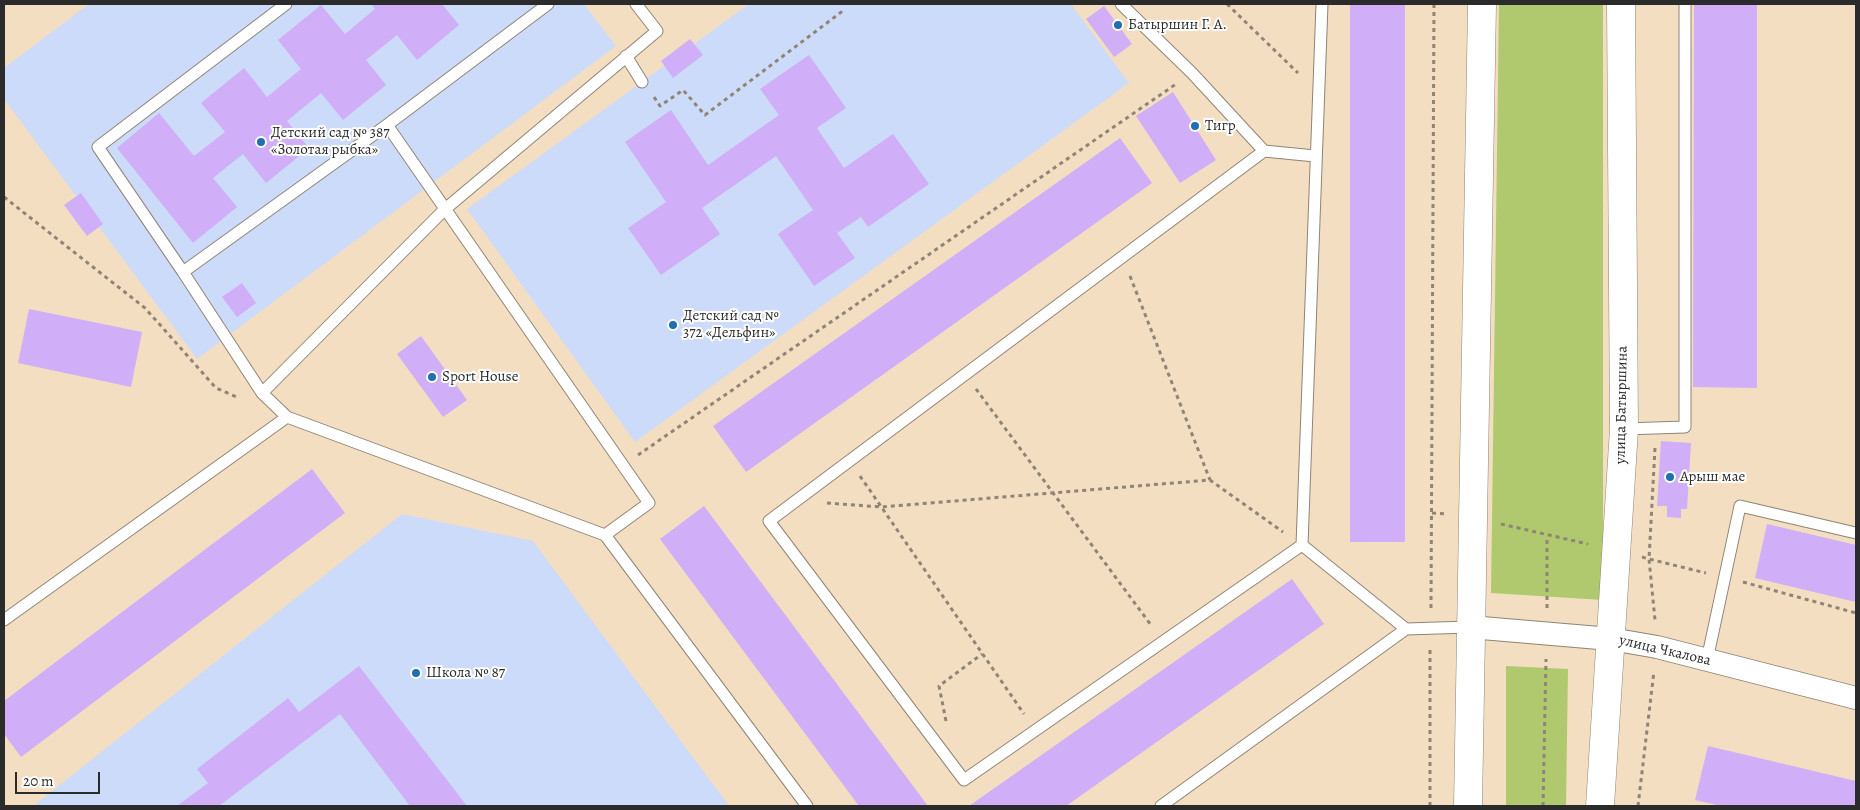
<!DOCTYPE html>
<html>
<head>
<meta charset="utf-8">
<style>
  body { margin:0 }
  #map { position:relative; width:1860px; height:810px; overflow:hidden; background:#f3dec1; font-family:Alegreya,serif }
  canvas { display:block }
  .frame { position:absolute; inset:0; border:5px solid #2b2b2b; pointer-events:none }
  .scale { position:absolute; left:15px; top:772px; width:85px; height:22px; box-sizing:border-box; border:2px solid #2b2b2b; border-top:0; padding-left:6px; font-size:15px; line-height:18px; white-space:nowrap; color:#2b2b2b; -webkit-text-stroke:4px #fff; paint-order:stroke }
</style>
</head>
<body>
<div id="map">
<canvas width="1860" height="810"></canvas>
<div class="frame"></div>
<div class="scale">20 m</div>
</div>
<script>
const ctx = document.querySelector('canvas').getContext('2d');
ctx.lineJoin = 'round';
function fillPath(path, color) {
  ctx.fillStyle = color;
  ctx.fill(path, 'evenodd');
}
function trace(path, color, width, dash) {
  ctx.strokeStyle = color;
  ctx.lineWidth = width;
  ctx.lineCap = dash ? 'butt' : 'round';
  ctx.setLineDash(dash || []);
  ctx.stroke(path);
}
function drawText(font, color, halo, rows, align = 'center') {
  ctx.font = font + ' Alegreya,serif';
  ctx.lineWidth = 4;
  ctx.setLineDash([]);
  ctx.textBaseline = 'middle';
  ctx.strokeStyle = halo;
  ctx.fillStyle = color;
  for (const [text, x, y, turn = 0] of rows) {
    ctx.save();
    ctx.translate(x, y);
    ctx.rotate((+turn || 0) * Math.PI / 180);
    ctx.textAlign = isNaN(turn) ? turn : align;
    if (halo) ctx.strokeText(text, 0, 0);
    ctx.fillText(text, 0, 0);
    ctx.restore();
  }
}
fillPath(new Path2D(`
  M 89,4 L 584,4 L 616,46 L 197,359 L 4,99 L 4,68 Z
  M 749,4 L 1071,4 L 1129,83 L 635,442 L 467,209 Z
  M 402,514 L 533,541 L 729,806 L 33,806 Z`), '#cddbfa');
fillPath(new Path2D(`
  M 1499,4 L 1603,4 L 1603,600 L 1491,593 Z
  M 1506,666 L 1568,669 L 1566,806 L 1506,806 Z`), '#b0c96e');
fillPath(new Path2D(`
  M 371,4 L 442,4 L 459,25 L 417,60 L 397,35 L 366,60 L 386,85 L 343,120 L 321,93 L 287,121 L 309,148 L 266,183 L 243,154 L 213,178 L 237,207 L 193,243 L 117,148 L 159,113 L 194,156 L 225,132 L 201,103 L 244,68 L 267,97 L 301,69 L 278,40 L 321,5 L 345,34 L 375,9 Z
  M 1350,4 L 1405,4 L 1405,542 L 1350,542 Z
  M 1694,4 L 1757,4 L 1757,388 L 1693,387 Z
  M 1104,6 L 1132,44 L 1114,57 L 1086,19 Z
  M 690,39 L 703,55 L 673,78 L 661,61 Z
  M 809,55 L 846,108 L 817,128 L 844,168 L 893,134 L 929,184 L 868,227 L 861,217 L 837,233 L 855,258 L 814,286 L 778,234 L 813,210 L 776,156 L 702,208 L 720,234 L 661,275 L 628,228 L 666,202 L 625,142 L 671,110 L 708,165 L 779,115 L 760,89 Z
  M 1173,92 L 1216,160 L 1180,183 L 1136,116 Z
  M 1120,138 L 1152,183 L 746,472 L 713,426 Z
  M 81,193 L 103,224 L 87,236 L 64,205 Z
  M 242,283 L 256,303 L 237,317 L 222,297 Z
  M 29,309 L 142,332 L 131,387 L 18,363 Z
  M 421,336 L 467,400 L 443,417 L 397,354 Z
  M 1661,441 L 1691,443 L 1687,509 L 1681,509 L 1681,518 L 1667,517 L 1667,506 L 1657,506 Z
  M 312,469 L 345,513 L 21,757 L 4,734 L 4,701 Z
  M 704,506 L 928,806 L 859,806 L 660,539 Z
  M 1767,524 L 1856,545 L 1856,602 L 1755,578 Z
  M 1292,579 L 1324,624 L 1066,806 L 969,806 Z
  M 359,666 L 467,806 L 410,806 L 340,714 L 219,806 L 177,806 L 208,783 L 197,769 L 288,698 L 299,712 Z
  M 1708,746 L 1856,781 L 1856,806 L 1721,806 L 1695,800 Z`), '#d0aef8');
const lane = new Path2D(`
  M 1121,4 L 1192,73 L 1264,151
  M 626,56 L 642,82
  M 387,125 L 548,4
  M 1315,156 L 1264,151 L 769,521 L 964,780 L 1302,545 L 1322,4
  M 183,272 L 98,147 L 286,4
  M 262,393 L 183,272 L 387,125 L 649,503 L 605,535
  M 287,417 L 262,393 L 444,210 L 657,31 L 636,4
  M 1624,429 L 1685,427 L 1685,4
  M 1302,545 L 1406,629 L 1470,627
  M 4,620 L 287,417 L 605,535 L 807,806
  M 1707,660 L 1740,506 L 1856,533
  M 1161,806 L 1406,629`);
const street = new Path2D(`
  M 1470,627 L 1611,639 L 1657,647 L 1856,698`);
const secondary = new Path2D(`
  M 1468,806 L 1482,4
  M 1600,806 L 1624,429 L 1621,4`);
trace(lane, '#8f8476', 13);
trace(street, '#8f8476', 24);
trace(secondary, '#8f8476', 29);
trace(new Path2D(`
  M 1227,4 L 1298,73
  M 654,97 L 660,106 L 683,90 L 705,115 L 844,10
  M 4,197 L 145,308 L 216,388 L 239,398
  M 1130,276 L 1210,480
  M 976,389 L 1151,625
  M 1655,448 L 1649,559 L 1706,573
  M 638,455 L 1176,84
  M 860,476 L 1024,714
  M 827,503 L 881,507 L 1210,480 L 1283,532
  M 1432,513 L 1446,514
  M 1501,524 L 1588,544
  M 1642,557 L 1649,559 L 1655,620
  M 1743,582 L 1856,613
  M 1431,608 L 1434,4
  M 1547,608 L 1547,536
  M 946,721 L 939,686 L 982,654
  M 1430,806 L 1430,647
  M 1543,806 L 1546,659
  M 1638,806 L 1654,671`), '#8f8476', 3, [4, 4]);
trace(lane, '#fff', 11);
trace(street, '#fff', 22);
trace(secondary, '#fff', 28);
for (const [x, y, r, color] of [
  [1118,25,5,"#1f6fb2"],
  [1195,126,5,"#1f6fb2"],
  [261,142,5,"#1f6fb2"],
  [673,325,5,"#1f6fb2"],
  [432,377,5,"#1f6fb2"],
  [1670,477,5,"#1f6fb2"],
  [416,673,5,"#1f6fb2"]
]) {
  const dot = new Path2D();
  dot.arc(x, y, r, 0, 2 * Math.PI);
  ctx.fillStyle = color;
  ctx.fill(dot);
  trace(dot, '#fff', 2);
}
drawText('15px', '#2b2b2b', '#fff', [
  ["Батыршин Г. А.",1128,25],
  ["Тигр",1205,126],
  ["Детский сад № 387",271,133],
  ["«Золотая рыбка»",271,150],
  ["Детский сад №",683,316],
  ["372 «Дельфин»",683,333],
  ["Sport House",442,377],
  ["Арыш мае",1680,477],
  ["Школа № 87",426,673]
], 'left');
drawText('15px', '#2b2b2b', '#fff', [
  ["улица Батыршина",1622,405,-89],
  ["улица Чкалова",1665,651,13]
]);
</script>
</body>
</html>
